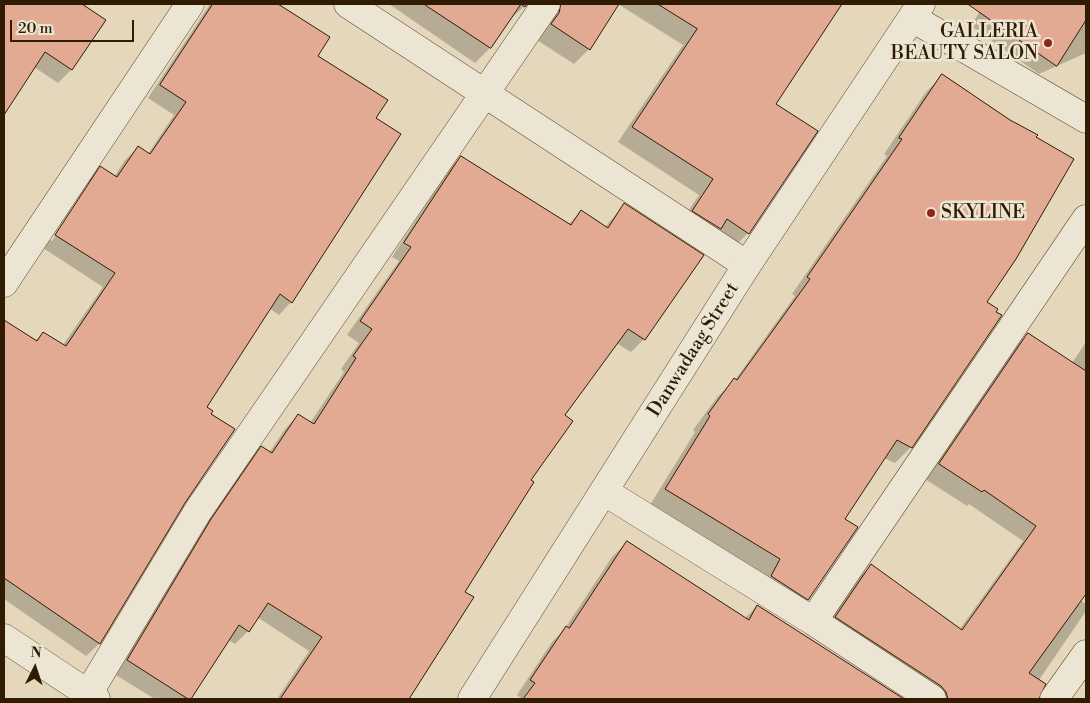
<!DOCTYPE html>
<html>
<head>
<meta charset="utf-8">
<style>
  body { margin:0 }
  #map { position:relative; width:1090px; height:703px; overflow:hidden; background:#e4d7bc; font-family:"Libre Bodoni",serif }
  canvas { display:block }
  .frame { position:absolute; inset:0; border:5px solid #2f1c03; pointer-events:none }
  .north { position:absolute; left:10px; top:643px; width:50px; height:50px; -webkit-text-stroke:4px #ede5d3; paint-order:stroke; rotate:4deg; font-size:14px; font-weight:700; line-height:20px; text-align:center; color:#2f1c03 }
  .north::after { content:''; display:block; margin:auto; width:18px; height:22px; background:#2f1c03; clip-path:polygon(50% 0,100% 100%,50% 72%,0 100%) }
  .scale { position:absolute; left:10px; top:20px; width:124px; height:22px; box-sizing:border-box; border:2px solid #2f1c03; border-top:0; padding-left:6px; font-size:15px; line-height:18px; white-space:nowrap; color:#2f1c03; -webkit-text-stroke:4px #ede5d3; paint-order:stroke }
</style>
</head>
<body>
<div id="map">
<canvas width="1090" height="703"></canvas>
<div class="frame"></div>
<div class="north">N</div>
<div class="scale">20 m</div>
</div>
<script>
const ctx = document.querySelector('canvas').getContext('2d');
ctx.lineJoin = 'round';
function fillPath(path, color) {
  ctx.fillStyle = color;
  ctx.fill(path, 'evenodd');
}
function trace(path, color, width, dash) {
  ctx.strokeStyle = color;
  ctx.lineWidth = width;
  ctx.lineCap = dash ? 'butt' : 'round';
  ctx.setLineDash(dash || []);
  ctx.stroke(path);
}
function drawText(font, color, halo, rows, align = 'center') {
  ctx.font = font + ' "Libre Bodoni",serif';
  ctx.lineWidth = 5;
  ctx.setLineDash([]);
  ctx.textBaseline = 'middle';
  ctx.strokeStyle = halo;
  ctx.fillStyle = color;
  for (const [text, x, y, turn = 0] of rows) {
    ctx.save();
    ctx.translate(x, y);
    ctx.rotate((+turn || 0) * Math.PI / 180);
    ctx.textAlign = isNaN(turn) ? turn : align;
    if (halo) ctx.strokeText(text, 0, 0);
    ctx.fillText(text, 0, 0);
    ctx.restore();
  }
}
fillPath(new Path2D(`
  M 4,4 L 86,4 L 84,7 L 105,20 L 71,70 L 58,83 L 34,67 L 4,112 Z
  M 210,4 L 276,4 L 328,38 L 316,57 L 374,119 L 291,302 L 279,315 L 269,308 L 205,407 L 184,502 L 99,644 L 86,656 L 4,599 L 4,321 L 35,341 L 43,333 L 63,345 L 103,287 L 43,248 L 88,181 L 101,168 L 114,177 L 125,160 L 138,148 L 148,154 L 174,115 L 148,98 ZM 89,181 L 92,181 L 52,241 L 50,240 Z
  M 389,4 L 527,4 L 508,21 L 490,48 L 475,63 Z
  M 534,4 L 840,4 L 774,104 L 748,233 L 733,248 L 678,226 L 699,195 L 618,142 L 683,45 L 618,4 L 589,49 L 574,64 L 537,40 Z
  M 984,4 L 1086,4 L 1086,53 L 1039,74 L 971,26 Z
  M 942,76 L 985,302 L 1000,316 L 911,447 L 895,463 L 884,458 L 844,519 L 808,599 L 792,615 L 650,505 L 695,432 L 693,430 L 718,396 L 735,380 L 795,296 L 792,294 L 887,156 L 884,154 L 926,92 Z
  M 461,157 L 568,225 L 581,211 L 605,227 L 624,205 L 644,339 L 631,352 L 616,343 L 563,416 L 530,480 L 463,592 L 472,598 L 407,699 L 277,699 L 309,651 L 257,617 L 248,631 L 235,644 L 228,640 L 189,699 L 155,699 L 114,674 L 198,534 L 248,461 L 262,448 L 269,453 L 285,429 L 298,415 L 310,423 L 344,372 L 341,369 L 359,343 L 347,335 L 399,261 L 392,257 L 448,171 Z
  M 1028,334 L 1072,363 L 1086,342 L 1086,591 L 1080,600 L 1086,604 L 1086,611 L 1026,699 L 925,699 L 821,632 L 856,580 L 871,566 L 959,630 L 1023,541 L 969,504 L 967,506 L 925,479 L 1013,349 Z
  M 627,542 L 744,619 L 757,606 L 901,699 L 520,699 L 521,698 L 517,695 L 552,642 L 564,630 L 612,557 Z`), '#0003');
const building = new Path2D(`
  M 4,4 L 82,4 L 106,20 L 72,70 L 45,52 L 4,115 Z
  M 213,4 L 278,4 L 330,37 L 318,56 L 388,100 L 376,118 L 401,134 L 292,303 L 280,294 L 207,407 L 213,411 L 211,414 L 235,429 L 185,503 L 100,644 L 4,578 L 4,320 L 37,341 L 43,332 L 66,346 L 115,273 L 55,235 L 100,166 L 117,177 L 138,146 L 150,154 L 186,102 L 160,85 Z
  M 424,4 L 527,4 L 525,7 L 521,4 L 491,48 Z
  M 561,4 L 619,4 L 590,50 L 551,24 L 559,13 Z
  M 658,4 L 842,4 L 776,104 L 818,131 L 749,234 L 727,219 L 721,229 L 692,211 L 713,179 L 632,127 L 697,29 Z
  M 968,4 L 1086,4 L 1086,20 L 1057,66 Z
  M 942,74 L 1010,120 L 1038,135 L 1036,137 L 1074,159 L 1016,259 L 987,302 L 998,309 L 996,312 L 1002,315 L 912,448 L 897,440 L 845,519 L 858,527 L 808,600 L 771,576 L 780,559 L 665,489 L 710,416 L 708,414 L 734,378 L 737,380 L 810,279 L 807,277 L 902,139 L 899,138 Z
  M 461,156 L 571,225 L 581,210 L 608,228 L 624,203 L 704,255 L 645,340 L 628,329 L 565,415 L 573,421 L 531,480 L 534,482 L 465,592 L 474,597 L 409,699 L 280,699 L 322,637 L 268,603 L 249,632 L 239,625 L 191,699 L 188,699 L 127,660 L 211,519 L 261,446 L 272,453 L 298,414 L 314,424 L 356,358 L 353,356 L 372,329 L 360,321 L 411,247 L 404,243 Z
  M 1028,333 L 1086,371 L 1086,594 L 1029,673 L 1046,684 L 1039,699 L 948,699 L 946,692 L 941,686 L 835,617 L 871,564 L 962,630 L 1036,526 L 984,490 L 982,492 L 939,464 Z
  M 627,541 L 749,620 L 757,605 L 904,699 L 523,699 L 535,683 L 530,680 L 566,626 L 569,628 Z`);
fillPath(building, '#e3aa93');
trace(building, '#2f1c03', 1);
const minor = new Path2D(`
  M 348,4 L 747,265
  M 912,18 L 1086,119
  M 4,283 L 190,4
  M 605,492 L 813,621 L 932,699
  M 813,621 L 1086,219
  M 4,638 L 96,699
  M 85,699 L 198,511 L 546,4
  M 1054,699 L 1086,654`);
const tertiary = new Path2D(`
  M 472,699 L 747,265 L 921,4`);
trace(minor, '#5c4b31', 29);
trace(tertiary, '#5c4b31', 29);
trace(minor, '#ede5d3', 28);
trace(tertiary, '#ede5d3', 28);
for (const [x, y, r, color] of [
  [1048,43,5,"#8f2418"],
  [931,213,5,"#8f2418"]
]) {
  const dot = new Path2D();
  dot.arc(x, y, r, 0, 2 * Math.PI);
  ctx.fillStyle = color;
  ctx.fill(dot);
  trace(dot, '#ede5d3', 2);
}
drawText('19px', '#2f1c03', '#ede5d3', [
  ["GALLERIA",1038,32],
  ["BEAUTY SALON",1038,54],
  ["SKYLINE",941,213,"left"]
], 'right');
drawText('19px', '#2f1c03', '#ede5d3', [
  ["Danwadaag Street",694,350,-58]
]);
</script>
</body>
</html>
